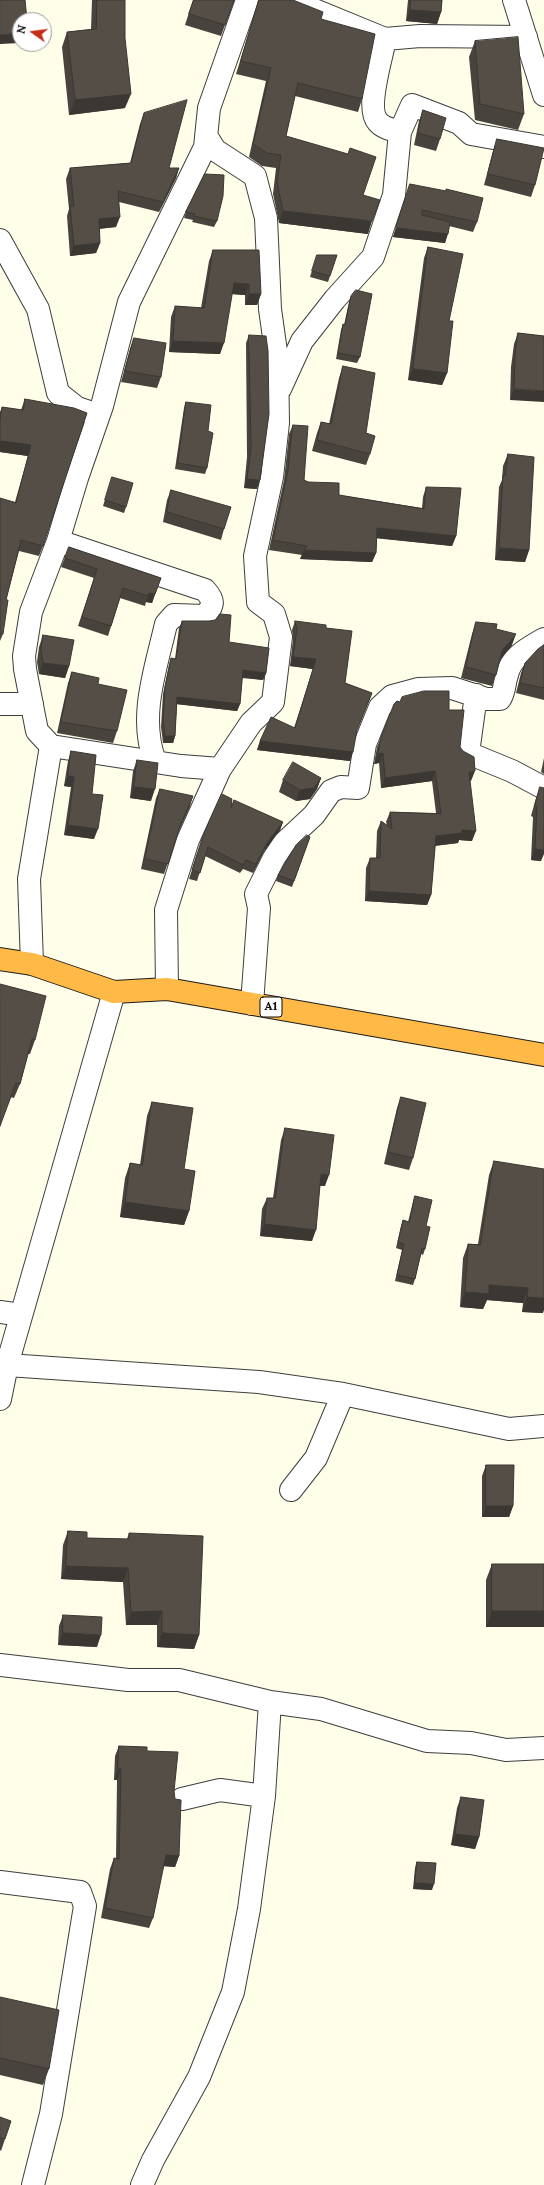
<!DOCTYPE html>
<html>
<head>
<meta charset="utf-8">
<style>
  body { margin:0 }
  #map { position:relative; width:544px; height:2185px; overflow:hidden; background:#fffee9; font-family:Lora,serif }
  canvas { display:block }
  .north { position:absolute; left:12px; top:12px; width:40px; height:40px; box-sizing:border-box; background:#fff; border:1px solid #9d9d9d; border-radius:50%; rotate:284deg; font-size:11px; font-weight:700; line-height:16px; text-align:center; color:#0b0b0b }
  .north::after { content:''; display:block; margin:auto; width:14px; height:18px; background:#c52d19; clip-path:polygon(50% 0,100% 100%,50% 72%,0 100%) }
</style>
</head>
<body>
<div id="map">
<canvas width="544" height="2185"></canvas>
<div class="north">N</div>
</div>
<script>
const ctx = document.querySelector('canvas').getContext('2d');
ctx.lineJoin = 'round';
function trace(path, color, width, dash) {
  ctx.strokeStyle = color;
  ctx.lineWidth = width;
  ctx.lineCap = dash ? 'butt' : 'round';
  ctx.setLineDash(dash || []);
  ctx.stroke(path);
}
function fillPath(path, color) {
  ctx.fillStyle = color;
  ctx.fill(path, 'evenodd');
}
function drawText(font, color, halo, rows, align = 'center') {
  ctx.font = font + ' Lora,serif';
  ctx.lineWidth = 4;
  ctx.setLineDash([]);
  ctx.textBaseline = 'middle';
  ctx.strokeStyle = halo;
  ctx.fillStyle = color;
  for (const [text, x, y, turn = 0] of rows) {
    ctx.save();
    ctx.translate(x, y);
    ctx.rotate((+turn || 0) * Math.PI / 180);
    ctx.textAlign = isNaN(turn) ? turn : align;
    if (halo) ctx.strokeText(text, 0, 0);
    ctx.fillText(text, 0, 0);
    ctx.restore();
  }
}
const minor = new Path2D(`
  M 290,0 L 385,39 L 420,36 L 526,37
  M 514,0 L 544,95
  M 385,39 C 382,57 365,108 378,122 C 383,128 393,130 400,132 L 412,105 L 459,123 L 471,134 L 544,147
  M 0,240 L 38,309 L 58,393 L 77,408 L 98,415
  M 280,389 L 302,341 L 335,299 L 373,257 L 394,195 L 400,132
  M 58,541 L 205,590 C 215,601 213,605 206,616 L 174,615 L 166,624 C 156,668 138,717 155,761
  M 476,695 L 468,753 L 512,771 L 544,788
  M 0,704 L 32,704
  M 220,769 L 181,766 L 51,746 L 37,731 L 25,669 L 24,656 L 31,612 L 58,541 L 77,478 L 102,406 L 129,302 L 205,147 L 209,108 L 247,0
  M 32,964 L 29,879 L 51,746
  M 167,989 L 166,910 L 188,840 L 220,769 L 251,723 L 273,702 L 281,637 L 274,614 L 258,602 L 255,556 L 272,477 L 278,423 L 277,359 L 270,309 L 266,218 L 255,176 L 215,150 L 207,137
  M 252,1004 L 259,908 L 256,894 L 274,858 L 284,843 L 314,815 L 331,791 L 341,787 L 358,788 L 365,744 L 380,707 L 392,696 L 418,689 L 452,688 L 486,699 L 500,699 C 505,691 504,683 507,675 C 511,656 529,648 544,639
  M 0,1312 L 21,1315
  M 7,1365 L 259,1382 L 343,1394 L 509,1429 L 544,1426
  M 0,1399 L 7,1365 L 114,992
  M 291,1490 L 316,1458 L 343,1394
  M 0,1665 L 128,1680 L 179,1680 L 270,1702 L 321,1709 L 427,1741 L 471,1743 L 506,1750 L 544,1748
  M 264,1796 L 270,1702
  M 0,1882 L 80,1892 L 85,1906 L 51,2114 L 33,2185
  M 142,2185 L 153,2160 L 199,2077 L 233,1992 L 249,1909 L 264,1796 L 220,1790 L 182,1799`);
const highway = new Path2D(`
  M 0,959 L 32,964 L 114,992 L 167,989 L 544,1055`);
trace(minor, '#3e3e3e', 24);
trace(highway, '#1c1c1c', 24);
trace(minor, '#fff', 22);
trace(highway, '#ffb947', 22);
fillPath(new Path2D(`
  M 92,0 L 125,0 L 125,108 L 69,115 L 62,47 L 67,32 L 91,29 Z
  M 193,0 L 234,0 L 221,36 L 185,25 Z
  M 259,0 L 293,0 L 321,19 L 362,99 L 358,112 L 295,96 L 286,136 L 363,195 L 368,234 L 279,223 L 273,194 L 276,168 L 262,166 L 249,157 L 266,81 L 236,74 Z
  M 408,0 L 442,0 L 441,12 L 437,24 L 406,21 Z
  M 475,41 L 524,114 L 518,130 L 475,120 L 469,57 Z
  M 423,110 L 440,139 L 436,151 L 414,145 L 419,121 Z
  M 144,113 L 169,168 L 179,168 L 176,178 L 159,212 L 119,202 L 116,227 L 99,229 L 100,243 L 96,253 L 70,256 L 67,216 L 69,209 L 66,179 L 70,168 L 130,163 L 140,124 Z
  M 497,139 L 535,185 L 531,197 L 484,185 L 493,151 Z
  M 205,174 L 217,221 L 214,227 L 192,222 L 193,220 L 184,218 L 186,212 Z
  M 410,184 L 477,222 L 473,232 L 449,226 L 445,243 L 393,237 Z
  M 428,247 L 449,321 L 447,373 L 442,385 L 408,380 L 424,258 Z
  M 213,250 L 261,294 L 257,305 L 245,305 L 245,295 L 232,294 L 220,354 L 169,352 L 171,317 L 175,306 L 201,308 L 209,261 Z
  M 317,255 L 330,276 L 328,282 L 310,277 Z
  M 351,296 L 360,357 L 357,363 L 336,359 L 341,330 L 343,324 L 344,325 L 349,302 Z
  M 518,333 L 544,336 L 510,400 L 511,367 L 514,344 Z
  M 249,335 L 257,489 L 244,488 L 247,457 L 246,343 Z
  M 134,338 L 161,377 L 157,388 L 121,382 L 130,349 Z
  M 343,366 L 366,433 L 370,454 L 366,465 L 312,451 L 317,433 L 321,422 L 329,424 L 339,378 Z
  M 25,399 L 43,546 L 39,556 L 19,551 L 6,600 L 3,634 L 0,641 L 0,498 L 15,502 L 28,456 L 0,452 L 0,412 L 2,407 L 21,410 Z
  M 186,402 L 208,431 L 207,468 L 205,474 L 175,469 L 184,408 Z
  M 293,425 L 304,480 L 339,495 L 422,508 L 423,497 L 426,487 L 456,536 L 452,546 L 377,538 L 376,553 L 372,562 L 300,559 L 302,555 L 269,550 L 284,480 L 289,434 Z
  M 508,454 L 529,550 L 525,562 L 495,560 L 499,487 L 502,480 L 503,466 Z
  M 112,477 L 126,507 L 124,513 L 103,506 Z
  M 171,490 L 224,529 L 221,540 L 163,522 L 167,500 Z
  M 69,547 L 161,578 L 152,603 L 146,602 L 145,606 L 120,598 L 108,636 L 78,626 L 94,578 L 61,567 Z
  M 182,621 L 229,642 L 266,673 L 263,680 L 242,678 L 240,704 L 237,711 L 177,704 L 175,736 L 173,743 L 163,743 L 161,727 L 163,694 L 169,665 L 171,658 L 175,659 L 179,628 Z
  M 295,621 L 326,628 L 345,683 L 372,693 L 356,732 L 350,761 L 257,750 L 260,741 L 294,728 L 313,669 L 290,666 L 293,639 L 292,630 Z
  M 476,622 L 496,629 L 512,645 L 500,660 L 496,675 L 492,686 L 461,678 L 472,634 Z
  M 43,635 L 69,666 L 65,678 L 39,674 L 37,662 L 39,647 Z
  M 544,645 L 544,700 L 516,693 L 521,673 L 525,663 Z
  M 72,672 L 117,731 L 113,743 L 57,733 L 68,683 Z
  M 400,702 L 449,710 L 460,747 L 471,781 L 470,781 L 472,841 L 459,840 L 458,843 L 435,846 L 431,895 L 427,905 L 365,901 L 366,868 L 370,858 L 376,858 L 377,831 L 381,821 L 387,825 L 386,822 L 390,812 L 436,813 L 432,781 L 381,788 L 379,763 L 374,764 L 377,747 L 381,737 Z
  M 71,751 L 92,794 L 94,839 L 64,835 L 71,787 L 64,786 L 68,761 Z
  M 544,758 L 544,774 L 541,772 Z
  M 137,760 L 151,801 L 130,798 L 133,771 Z
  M 321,778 L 317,789 L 310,799 L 296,801 L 279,792 L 283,780 Z
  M 540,787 L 541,861 L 531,860 L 533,817 L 531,816 L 536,798 Z
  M 160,789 L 190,806 L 178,833 L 164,874 L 141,869 L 156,798 Z
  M 231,808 L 283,822 L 280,830 L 264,851 L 253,873 L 243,869 L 240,873 L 205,856 L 197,881 L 189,879 L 203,836 Z
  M 310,837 L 292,887 L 276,881 L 278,875 Z
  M 0,984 L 35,1040 L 30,1054 L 28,1054 L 20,1084 L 14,1098 L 10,1097 Z
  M 401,1097 L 413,1158 L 409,1170 L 384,1164 L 397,1108 Z
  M 152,1102 L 184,1169 L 189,1211 L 184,1225 L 120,1217 L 125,1178 L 130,1163 L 140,1165 L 147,1116 Z
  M 285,1128 L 325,1186 L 320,1186 L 312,1241 L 260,1236 L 262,1209 L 267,1198 L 273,1198 L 281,1140 Z
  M 494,1161 L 543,1313 L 522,1312 L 523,1303 L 487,1300 L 483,1309 L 460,1307 L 463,1258 L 468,1244 L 478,1244 L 489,1175 Z
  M 415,1196 L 426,1226 L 425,1249 L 423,1255 L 421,1254 L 415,1279 L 413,1285 L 395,1281 L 402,1250 L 396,1248 L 401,1226 L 403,1220 L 408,1222 L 413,1202 Z
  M 486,1465 L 513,1506 L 509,1517 L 482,1517 L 482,1476 Z
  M 68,1531 L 87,1538 L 127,1539 L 129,1533 L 199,1635 L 194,1649 L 157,1647 L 157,1625 L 126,1625 L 123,1582 L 61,1579 L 63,1545 Z
  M 492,1564 L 544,1564 L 544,1627 L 486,1627 L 486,1580 Z
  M 63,1615 L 97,1647 L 58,1645 L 59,1626 Z
  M 119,1746 L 147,1751 L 174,1791 L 179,1856 L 175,1867 L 163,1866 L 153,1918 L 149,1928 L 101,1918 L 110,1869 L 114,1858 L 116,1859 L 117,1780 L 114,1780 L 115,1756 Z
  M 461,1797 L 479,1837 L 475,1849 L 451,1845 L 457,1808 Z
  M 417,1862 L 432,1890 L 413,1889 L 415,1868 Z
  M 0,1997 L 49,2069 L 43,2085 L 0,2075 Z
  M 0,2117 L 5,2139 L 1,2151 L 0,2150 Z`), '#48433d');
fillPath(new Path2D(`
  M 410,10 L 441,12 L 437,24 L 406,21 Z
  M 20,33 L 20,43 L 0,44 L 0,35 Z
  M 131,94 L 125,108 L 69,115 L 75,100 Z
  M 179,168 L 176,178 L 159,212 L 163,202 Z
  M 283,211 L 372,221 L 368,234 L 279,223 Z
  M 120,217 L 116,227 L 95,229 L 99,219 Z
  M 396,228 L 448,234 L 445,243 L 393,237 Z
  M 100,243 L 96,253 L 70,256 L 74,246 Z
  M 234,283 L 249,284 L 245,295 L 230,294 Z
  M 249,294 L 261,294 L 257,305 L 245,305 Z
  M 173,341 L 224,343 L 220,354 L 169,352 Z
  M 413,369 L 447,373 L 442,385 L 408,380 Z
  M 514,389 L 544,391 L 544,402 L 510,400 Z
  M 0,441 L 31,445 L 28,456 L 0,452 Z
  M 247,479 L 260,480 L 257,489 L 244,488 Z
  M 377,528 L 456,536 L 452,546 L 374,538 Z
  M 499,548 L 529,550 L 525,562 L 495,560 Z
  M 304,550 L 376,553 L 372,562 L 300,559 Z
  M 149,593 L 155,594 L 152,603 L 146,602 Z
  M 516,634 L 512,645 L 498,662 L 502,651 Z
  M 293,657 L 316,659 L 313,669 L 290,666 Z
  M 43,663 L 69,666 L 65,678 L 39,674 Z
  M 243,670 L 266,673 L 263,680 L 240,677 Z
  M 177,697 L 240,704 L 237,711 L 175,704 Z
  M 165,736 L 175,736 L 173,743 L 163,743 Z
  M 260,741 L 353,752 L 350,761 L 257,750 Z
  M 383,753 L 379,763 L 374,764 L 378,754 Z
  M 435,771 L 432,781 L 381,788 L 385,778 Z
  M 475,771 L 471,781 L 465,782 L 469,772 Z
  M 68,776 L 74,777 L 71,787 L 64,786 Z
  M 321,778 L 317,789 L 310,799 L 296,801 L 300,790 Z
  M 134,787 L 155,789 L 151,801 L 130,798 Z
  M 193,796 L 190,806 L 176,836 L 180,826 Z
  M 283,822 L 280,830 L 264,851 L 253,873 L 256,864 L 267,843 Z
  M 68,825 L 98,829 L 94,839 L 64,835 Z
  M 462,830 L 476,831 L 472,841 L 459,840 L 458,843 L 432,846 L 436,836 Z
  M 535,849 L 544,850 L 544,854 L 541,861 L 531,860 Z
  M 369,891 L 431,895 L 427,905 L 365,901 Z
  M 321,1174 L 329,1175 L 325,1186 L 317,1185 Z
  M 125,1202 L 189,1211 L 184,1225 L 120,1217 Z
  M 264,1224 L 316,1230 L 312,1241 L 260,1236 Z
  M 489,1285 L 528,1288 L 523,1303 L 487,1300 L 483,1309 L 460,1307 L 465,1292 Z
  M 527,1297 L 544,1298 L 544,1310 L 543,1313 L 522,1312 Z
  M 486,1506 L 513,1506 L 509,1517 L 482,1517 Z
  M 66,1566 L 128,1568 L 123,1582 L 61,1579 Z
  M 162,1611 L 157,1625 L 126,1625 L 131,1612 Z
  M 492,1611 L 544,1611 L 544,1627 L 486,1627 Z
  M 63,1633 L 101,1635 L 97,1647 L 58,1645 Z
  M 162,1633 L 199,1635 L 194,1649 L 157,1647 Z
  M 118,1769 L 121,1769 L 117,1780 L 114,1780 Z
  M 455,1834 L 479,1837 L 475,1849 L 451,1845 Z
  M 166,1855 L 179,1856 L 175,1867 L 162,1866 Z
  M 415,1883 L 434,1884 L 432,1890 L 413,1889 Z`), '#3b3732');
const building = new Path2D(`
  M 0,0 L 25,0 L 27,20 L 20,20 L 20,33 L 0,35 Z
  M 97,0 L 125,0 L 125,38 L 131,94 L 75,100 L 67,32 L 96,29 Z
  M 194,0 L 234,0 L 225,25 L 189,14 Z
  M 259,0 L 293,0 L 323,12 L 321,19 L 375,34 L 362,99 L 298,83 L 286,136 L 348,154 L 350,148 L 376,157 L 363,195 L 380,200 L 372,221 L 283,211 L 277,182 L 281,155 L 267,153 L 253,144 L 271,68 L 241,61 Z
  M 411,0 L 442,0 L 441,12 L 410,10 Z
  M 518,37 L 524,114 L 480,104 L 475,41 Z
  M 187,100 L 169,168 L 179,168 L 163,202 L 118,191 L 120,217 L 99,219 L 100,243 L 74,246 L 70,206 L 74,206 L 70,168 L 131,163 L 144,113 Z
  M 423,110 L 446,118 L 440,139 L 418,133 Z
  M 497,139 L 544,148 L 535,185 L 488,174 Z
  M 205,174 L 224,175 L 223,196 L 217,221 L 194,216 L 195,214 L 186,212 Z
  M 410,184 L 446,191 L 446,189 L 483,198 L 477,222 L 422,210 L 422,215 L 450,222 L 448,234 L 396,228 Z
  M 428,247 L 463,254 L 449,321 L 453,321 L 447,373 L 413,369 Z
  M 213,250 L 259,250 L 261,294 L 249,294 L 249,284 L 234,283 L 224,343 L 173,341 L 175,306 L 204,308 Z
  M 317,255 L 337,255 L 330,276 L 312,271 Z
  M 356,290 L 372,294 L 360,357 L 338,353 L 343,324 L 345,325 L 351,296 Z
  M 518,333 L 544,336 L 544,391 L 514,389 L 515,356 Z
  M 249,335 L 266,336 L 268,351 L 269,414 L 260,480 L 247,479 L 251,448 Z
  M 134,338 L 166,343 L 161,377 L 125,371 Z
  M 343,366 L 375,373 L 366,433 L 375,436 L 370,454 L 317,440 L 321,422 L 331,424 Z
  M 25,399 L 74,408 L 87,413 L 43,546 L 21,540 L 6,600 L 8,600 L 3,634 L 0,633 L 0,498 L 16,503 L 31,445 L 0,441 L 0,420 L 2,407 L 23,410 Z
  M 186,402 L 211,405 L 208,431 L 213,433 L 207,468 L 178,463 Z
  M 293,425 L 308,426 L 304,480 L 308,482 L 339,483 L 339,495 L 424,509 L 426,487 L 461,488 L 456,536 L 377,528 L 376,553 L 304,550 L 307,546 L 273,540 L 288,470 Z
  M 508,454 L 534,457 L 529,550 L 499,548 L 503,475 L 505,475 Z
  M 112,477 L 133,483 L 126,507 L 105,500 Z
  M 171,490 L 231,507 L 224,529 L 167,512 Z
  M 69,547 L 161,578 L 155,594 L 149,593 L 148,596 L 123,588 L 111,626 L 82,617 L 97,569 L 65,558 Z
  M 220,614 L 231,615 L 229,642 L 269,648 L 266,673 L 243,670 L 240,704 L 177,697 L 175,736 L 165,736 L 163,720 L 165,687 L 171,658 L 176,659 L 182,621 L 209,621 L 215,620 Z
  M 295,621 L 326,625 L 326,628 L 352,631 L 345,683 L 372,693 L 357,730 L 353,752 L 260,741 L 271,717 L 295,728 L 316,659 L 293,657 L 297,629 Z
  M 476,622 L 497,624 L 496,629 L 516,634 L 502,651 L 496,675 L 466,667 Z
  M 43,635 L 74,640 L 69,666 L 43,663 L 41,650 Z
  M 544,645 L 544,688 L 520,683 L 525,663 L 538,649 Z
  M 72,672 L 99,678 L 98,684 L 127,690 L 117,731 L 61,722 Z
  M 424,691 L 449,691 L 449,710 L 464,710 L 460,747 L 463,751 L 474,757 L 475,771 L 469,772 L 476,831 L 462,830 L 462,833 L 436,836 L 431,895 L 369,891 L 370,858 L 380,858 L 381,821 L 392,829 L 390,812 L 441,814 L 435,771 L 385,778 L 383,753 L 378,754 L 381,737 L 394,704 L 397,701 L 400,702 L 402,697 Z
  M 71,751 L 96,755 L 92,794 L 103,795 L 98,829 L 68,825 L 74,777 L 68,776 Z
  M 137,760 L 158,763 L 155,789 L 134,787 Z
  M 293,762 L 321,778 L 314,788 L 300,790 L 283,780 Z
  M 540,787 L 544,788 L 544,850 L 535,849 L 537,806 L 535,806 Z
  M 160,789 L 193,796 L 180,826 L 168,864 L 145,859 Z
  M 222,794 L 232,799 L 231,808 L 234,800 L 283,822 L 267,843 L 256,864 L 246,860 L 243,865 L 208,847 L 200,873 L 192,870 L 203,836 Z
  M 307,835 L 310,837 L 294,881 L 278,875 L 296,845 Z
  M 0,984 L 46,996 L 35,1040 L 32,1039 L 20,1084 L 16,1083 L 0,1126 Z
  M 401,1097 L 426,1103 L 413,1158 L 388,1152 Z
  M 152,1102 L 193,1108 L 184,1169 L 195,1171 L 189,1211 L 125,1202 L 130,1163 L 142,1165 Z
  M 285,1128 L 334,1135 L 329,1175 L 321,1174 L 316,1230 L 264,1224 L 267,1198 L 275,1198 Z
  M 494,1161 L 544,1169 L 544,1298 L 527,1297 L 528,1288 L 489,1285 L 489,1294 L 465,1292 L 468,1244 L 480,1245 Z
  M 415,1196 L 432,1200 L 426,1226 L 430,1227 L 425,1249 L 422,1248 L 415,1279 L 397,1275 L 404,1244 L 398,1242 L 403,1220 L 409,1222 Z
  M 486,1465 L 514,1465 L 513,1506 L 486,1506 Z
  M 68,1531 L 87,1532 L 87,1538 L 129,1539 L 129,1533 L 203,1536 L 199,1635 L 162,1633 L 162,1611 L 131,1612 L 128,1568 L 66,1566 Z
  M 492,1564 L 544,1564 L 544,1611 L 492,1611 Z
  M 63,1615 L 102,1617 L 101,1635 L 63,1633 Z
  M 119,1746 L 147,1747 L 147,1751 L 178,1752 L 174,1791 L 175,1799 L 181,1800 L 179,1856 L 166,1855 L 153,1918 L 105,1908 L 114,1858 L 119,1859 L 121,1769 L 118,1769 Z
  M 461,1797 L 484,1800 L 479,1837 L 455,1834 Z
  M 417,1862 L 436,1863 L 434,1884 L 415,1883 Z
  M 0,1997 L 59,2010 L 49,2069 L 0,2058 Z
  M 0,2117 L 11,2121 L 5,2139 L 0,2138 Z`);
fillPath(building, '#544e47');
trace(building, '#3b3732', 1);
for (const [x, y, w] of [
  [271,1007,22]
]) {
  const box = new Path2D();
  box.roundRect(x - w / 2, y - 10, w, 20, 3);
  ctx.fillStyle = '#fff';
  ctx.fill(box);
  trace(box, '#0b0b0b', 1);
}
drawText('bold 12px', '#0b0b0b', null, [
  ["A1",271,1007]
]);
</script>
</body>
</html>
